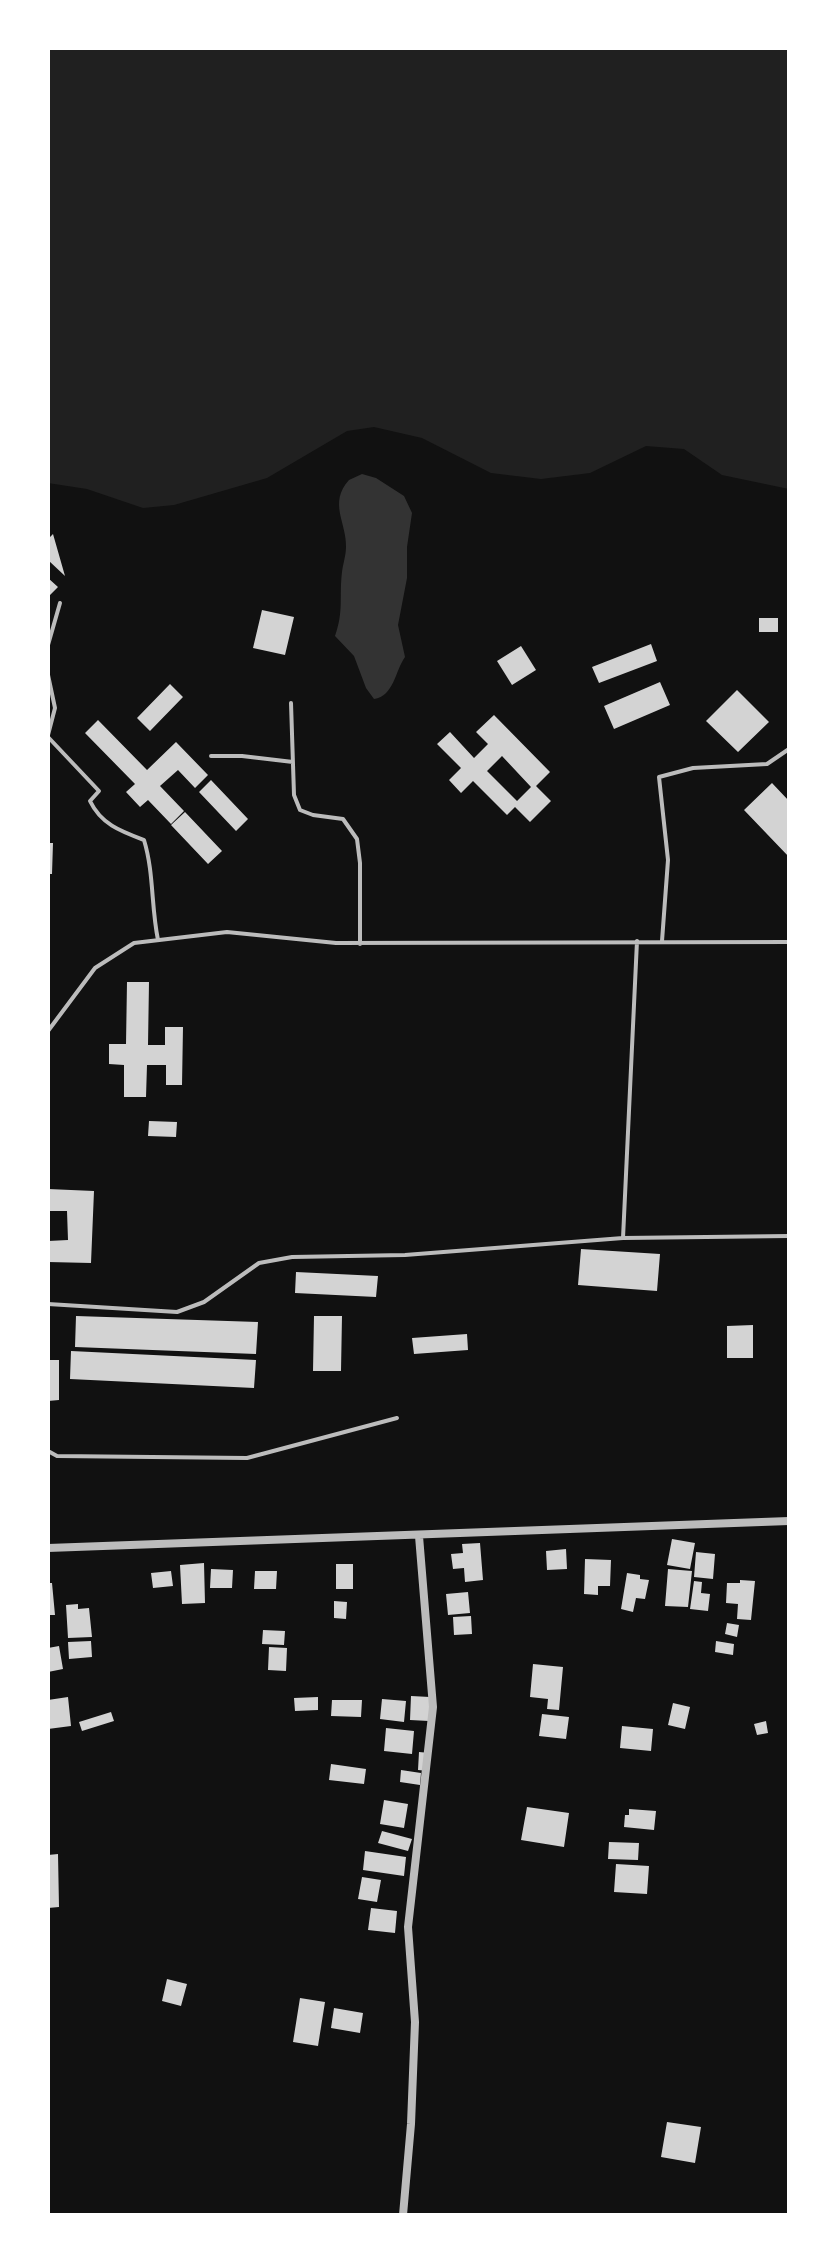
<!DOCTYPE html>
<html>
<head>
<meta charset="utf-8">
<style>
  body { margin:0 }
  #map { position:relative; width:837px; height:2263px; overflow:hidden; background:#111; font-family:"Asap Condensed",sans-serif }
  canvas { display:block }
  .frame { position:absolute; inset:0; border:50px solid #fff; pointer-events:none }
</style>
</head>
<body>
<div id="map">
<canvas width="837" height="2263"></canvas>
<div class="frame"></div>
</div>
<script>
const ctx = document.querySelector('canvas').getContext('2d');
ctx.lineJoin = 'round';
function fillPath(path, color) {
  ctx.fillStyle = color;
  ctx.fill(path, 'evenodd');
}
function trace(path, color, width, dash) {
  ctx.strokeStyle = color;
  ctx.lineWidth = width;
  ctx.lineCap = dash ? 'butt' : 'round';
  ctx.setLineDash(dash || []);
  ctx.stroke(path);
}
fillPath(new Path2D(`
  M 48,48 L 789,48 L 789,489 L 722,475 L 684,449 L 646,446 L 590,473 L 541,479 L 491,473 L 422,438 L 374,427 L 347,431 L 267,478 L 174,505 L 143,508 L 87,489 L 48,483 Z`), '#202020');
fillPath(new Path2D(`
  M 362,474 L 376,478 L 404,496 L 412,513 L 407,547 L 407,578 L 398,625 L 405,657 C 395,671 394,696 374,699 L 366,688 L 354,656 L 335,636 C 344,611 339,597 342,572 C 343,564 346,555 346,547 C 347,523 328,503 349,480 Z`), '#333');
fillPath(new Path2D(`
  M 53,534 L 65,576 L 48,560 L 48,539 Z
  M 48,578 L 58,587 L 48,597 Z
  M 262,610 L 294,617 L 285,655 L 253,648 Z
  M 759,618 L 778,618 L 778,632 L 759,632 Z
  M 651,644 L 657,661 L 599,683 L 592,667 Z
  M 521,646 L 536,670 L 512,685 L 497,661 Z
  M 660,682 L 670,705 L 614,729 L 604,706 Z
  M 170,684 L 183,697 L 150,731 L 137,718 Z
  M 737,690 L 769,722 L 738,752 L 706,721 Z
  M 494,715 L 550,772 L 536,786 L 551,801 L 530,822 L 515,807 L 507,815 L 473,781 L 461,793 L 449,780 L 461,768 L 437,744 L 450,732 L 474,758 L 488,744 L 476,732 ZM 502,756 L 531,787 L 517,801 L 487,771 Z
  M 98,720 L 147,770 L 176,742 L 208,775 L 195,788 L 178,770 L 160,786 L 184,811 L 171,824 L 148,800 L 140,807 L 126,792 L 135,784 L 85,733 Z
  M 211,780 L 248,819 L 236,831 L 199,792 Z
  M 772,783 L 789,801 L 789,857 L 744,810 Z
  M 185,812 L 222,851 L 208,864 L 171,825 Z
  M 48,843 L 53,843 L 52,874 L 48,874 Z
  M 127,982 L 149,982 L 148,1045 L 165,1045 L 165,1027 L 183,1027 L 182,1085 L 166,1085 L 166,1065 L 147,1065 L 146,1097 L 124,1097 L 124,1065 L 109,1064 L 109,1044 L 126,1044 Z
  M 149,1121 L 177,1122 L 176,1137 L 148,1136 Z
  M 48,1189 L 94,1191 L 91,1263 L 48,1262 L 48,1241 L 68,1240 L 67,1211 L 48,1211 Z
  M 581,1249 L 660,1254 L 657,1291 L 578,1285 Z
  M 296,1272 L 378,1276 L 376,1297 L 295,1293 Z
  M 76,1316 L 258,1322 L 256,1354 L 75,1347 Z
  M 314,1316 L 342,1316 L 341,1371 L 313,1371 Z
  M 753,1325 L 753,1358 L 727,1358 L 727,1326 Z
  M 467,1334 L 468,1350 L 414,1354 L 412,1338 Z
  M 71,1351 L 256,1360 L 254,1388 L 70,1379 Z
  M 48,1360 L 59,1360 L 59,1400 L 48,1401 Z
  M 672,1539 L 695,1543 L 690,1569 L 667,1565 Z
  M 480,1543 L 483,1580 L 465,1582 L 464,1568 L 453,1569 L 451,1554 L 463,1553 L 462,1544 Z
  M 566,1549 L 567,1569 L 547,1570 L 546,1551 Z
  M 696,1552 L 715,1554 L 713,1579 L 694,1577 Z
  M 585,1559 L 611,1560 L 610,1586 L 598,1586 L 598,1595 L 584,1594 Z
  M 204,1563 L 205,1603 L 182,1604 L 180,1565 Z
  M 336,1564 L 353,1564 L 353,1589 L 336,1589 Z
  M 211,1569 L 233,1570 L 232,1588 L 210,1588 Z
  M 668,1569 L 692,1571 L 688,1607 L 665,1606 Z
  M 171,1571 L 173,1586 L 153,1588 L 151,1573 Z
  M 255,1571 L 277,1571 L 276,1589 L 254,1589 Z
  M 627,1573 L 640,1575 L 640,1579 L 649,1580 L 645,1599 L 636,1598 L 633,1612 L 621,1609 Z
  M 740,1580 L 755,1581 L 751,1620 L 737,1619 L 738,1604 L 726,1603 L 727,1583 L 740,1583 Z
  M 694,1581 L 702,1582 L 701,1593 L 710,1594 L 708,1611 L 690,1609 Z
  M 48,1583 L 52,1583 L 55,1615 L 48,1615 Z
  M 468,1592 L 470,1613 L 448,1615 L 446,1594 Z
  M 334,1601 L 347,1602 L 346,1619 L 334,1618 Z
  M 78,1604 L 78,1609 L 89,1608 L 92,1637 L 68,1638 L 66,1605 Z
  M 471,1616 L 472,1634 L 454,1635 L 453,1617 Z
  M 727,1623 L 739,1625 L 737,1637 L 725,1634 Z
  M 263,1630 L 285,1631 L 284,1645 L 262,1644 Z
  M 91,1641 L 92,1657 L 69,1659 L 68,1642 Z
  M 716,1641 L 734,1644 L 733,1655 L 715,1652 Z
  M 59,1646 L 63,1669 L 48,1672 L 48,1648 Z
  M 269,1647 L 287,1648 L 286,1671 L 268,1670 Z
  M 533,1664 L 563,1667 L 559,1710 L 547,1709 L 548,1699 L 530,1697 Z
  M 411,1696 L 430,1697 L 429,1721 L 410,1720 Z
  M 68,1697 L 71,1726 L 48,1729 L 48,1700 Z
  M 318,1697 L 318,1710 L 295,1711 L 294,1698 Z
  M 382,1699 L 406,1701 L 404,1722 L 380,1719 Z
  M 332,1700 L 362,1700 L 361,1717 L 331,1716 Z
  M 673,1703 L 690,1707 L 685,1729 L 668,1725 Z
  M 111,1712 L 114,1721 L 82,1731 L 79,1722 Z
  M 542,1714 L 569,1717 L 566,1739 L 539,1736 Z
  M 766,1721 L 768,1733 L 757,1735 L 754,1724 Z
  M 622,1726 L 653,1729 L 651,1751 L 620,1748 Z
  M 386,1728 L 414,1731 L 412,1754 L 384,1751 Z
  M 419,1752 L 430,1753 L 429,1771 L 418,1770 Z
  M 331,1764 L 366,1769 L 364,1784 L 329,1780 Z
  M 401,1770 L 421,1773 L 420,1785 L 400,1782 Z
  M 384,1800 L 408,1804 L 404,1828 L 380,1824 Z
  M 527,1807 L 569,1813 L 564,1847 L 521,1840 Z
  M 629,1809 L 656,1811 L 654,1830 L 624,1827 L 625,1815 L 629,1815 Z
  M 382,1831 L 412,1839 L 408,1851 L 378,1843 Z
  M 609,1842 L 639,1843 L 638,1860 L 608,1859 Z
  M 365,1851 L 406,1857 L 404,1876 L 363,1870 Z
  M 58,1854 L 59,1907 L 48,1908 L 48,1855 Z
  M 616,1864 L 649,1866 L 647,1894 L 614,1892 Z
  M 362,1877 L 381,1880 L 377,1902 L 358,1899 Z
  M 371,1908 L 397,1911 L 395,1933 L 368,1930 Z
  M 167,1979 L 187,1984 L 181,2006 L 162,2001 Z
  M 300,1998 L 325,2002 L 318,2046 L 293,2042 Z
  M 334,2008 L 363,2013 L 360,2033 L 331,2028 Z
  M 667,2122 L 701,2127 L 695,2163 L 661,2157 Z`), '#d3d3d3');
trace(new Path2D(`
  M 48,645 L 60,603
  M 48,675 L 55,708 L 48,735
  M 291,703 L 294,795 L 300,810 L 313,815 L 343,819 L 357,839 L 360,863 L 360,944
  M 48,737 L 99,791 L 90,801 C 101,824 120,831 144,840 C 154,873 151,906 158,940
  M 211,756 L 242,756 L 293,762
  M 637,941 L 623,1238 L 789,1236
  M 662,941 L 668,860 L 659,777 L 693,768 L 767,764 L 789,749
  M 48,1031 L 95,968 L 134,943 L 227,932 L 336,943 L 789,942
  M 48,1304 L 177,1312 L 204,1302 L 259,1263 L 292,1257 L 405,1255 L 623,1238
  M 48,1451 L 57,1456 L 247,1458 L 397,1418`), '#bcbcbc', 4);
trace(new Path2D(`
  M 48,1548 L 789,1521
  M 403,2215 L 411,2124 L 415,2022 L 408,1927 L 433,1707 L 419,1536`), '#bcbcbc', 8);
</script>
</body>
</html>
